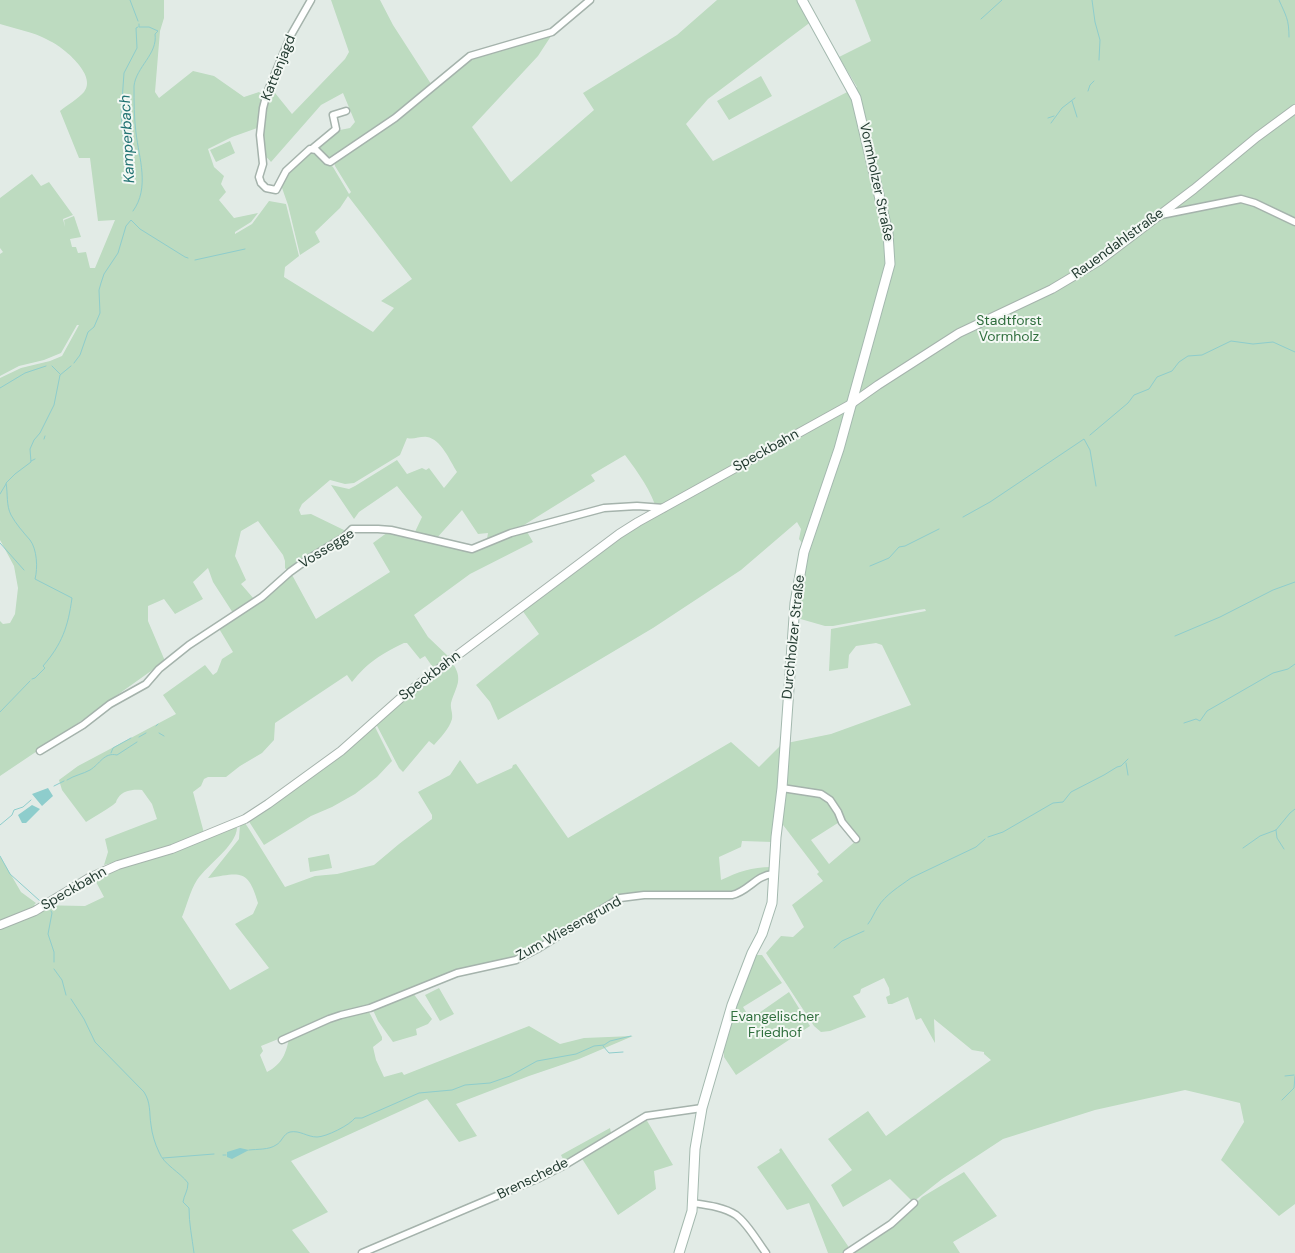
<!DOCTYPE html>
<html>
<head>
<meta charset="utf-8">
<style>
  body { margin:0 }
  canvas { display:block; background:#e2ebe6 }
</style>
</head>
<body>
<canvas width="1295" height="1253"></canvas>
<script>
const ctx = document.querySelector('canvas').getContext('2d');
ctx.lineJoin = 'round';
function fillPath(path, color) {
  ctx.fillStyle = color;
  ctx.fill(path, 'evenodd');
}
function trace(path, color, width, dash) {
  ctx.strokeStyle = color;
  ctx.lineWidth = width;
  ctx.lineCap = dash ? 'butt' : 'round';
  ctx.setLineDash(dash || []);
  ctx.stroke(path);
}
function drawText(font, color, halo, rows, align = 'center') {
  ctx.font = font + ' "DM Sans",sans-serif';
  ctx.lineWidth = 4;
  ctx.setLineDash([]);
  ctx.textBaseline = 'middle';
  ctx.strokeStyle = halo;
  ctx.fillStyle = color;
  for (const [text, x, y, turn = 0] of rows) {
    ctx.save();
    ctx.translate(x, y);
    ctx.rotate((+turn || 0) * Math.PI / 180);
    ctx.textAlign = isNaN(turn) ? turn : align;
    if (halo) ctx.strokeText(text, 0, 0);
    ctx.fillText(text, 0, 0);
    ctx.restore();
  }
}
fillPath(new Path2D(`
  M 0,0 L 164,0 L 164,18 L 160,31 L 155,92 L 159,98 L 193,71 L 214,76 L 244,97 L 259,92 L 265,97 L 260,127 L 232,137 L 208,149 L 214,167 L 224,176 L 221,184 L 226,192 L 219,200 L 234,218 L 258,213 L 251,222 L 235,232 L 235,234 L 252,224 L 269,201 L 286,204 L 299,256 L 285,267 L 284,277 L 373,332 L 394,308 L 381,301 L 412,279 L 348,196 L 340,208 L 315,232 L 320,242 L 300,255 L 288,205 L 281,185 L 284,175 L 307,153 L 314,151 L 333,167 L 349,194 L 351,192 L 335,166 L 334,161 L 329,160 L 316,148 L 335,131 L 350,128 L 355,122 L 343,93 L 321,105 L 271,162 C 269,159 264,156 263,152 C 256,138 265,102 271,88 L 292,114 L 345,59 L 349,52 L 331,0 L 380,0 L 393,25 L 433,87 L 471,56 L 553,33 L 538,56 L 472,127 L 511,182 L 594,110 L 583,93 L 677,35 L 717,0 L 798,0 L 812,21 L 708,99 L 686,124 L 713,161 L 857,87 L 839,57 L 871,41 L 855,0 L 1295,0 L 1295,1204 L 1279,1216 L 1221,1160 L 1244,1122 L 1240,1103 L 1185,1090 L 1095,1110 L 1003,1139 L 942,1179 L 913,1202 L 890,1179 L 843,1207 L 831,1185 L 852,1170 L 828,1139 L 868,1111 L 886,1136 L 991,1060 L 984,1054 L 984,1052 L 972,1050 L 934,1019 L 935,1043 L 921,1018 L 916,1020 L 908,997 L 892,1004 L 888,1004 L 886,997 L 890,995 L 889,988 L 884,978 L 861,989 L 860,993 L 853,996 L 866,1017 L 830,1031 L 821,1032 L 814,1026 L 766,953 L 781,936 L 793,937 L 804,927 L 792,905 L 823,881 L 817,874 L 819,872 L 780,821 L 773,842 L 742,841 L 741,847 L 719,857 L 721,880 C 738,872 752,867 771,867 L 771,870 L 754,880 L 736,894 L 626,895 L 522,956 L 488,965 L 328,1019 L 261,1046 L 263,1051 L 260,1055 L 267,1072 C 282,1064 286,1054 289,1038 L 342,1016 L 368,1010 L 382,1037 L 382,1040 L 373,1047 L 376,1060 L 384,1077 L 402,1072 L 404,1075 L 529,1026 L 560,1044 L 584,1038 L 633,1036 L 579,1059 L 529,1076 L 456,1104 L 477,1136 L 459,1142 L 427,1099 L 291,1161 L 328,1212 L 292,1230 L 310,1253 L 0,1253 L 0,856 L 21,892 L 36,903 L 34,905 L 85,906 L 104,897 L 95,880 L 118,868 L 234,826 L 237,828 C 236,846 208,864 197,880 C 190,891 187,905 182,917 L 230,990 L 269,968 L 235,924 L 253,914 L 258,903 C 248,868 240,873 208,878 L 239,839 L 240,825 L 245,823 L 249,829 L 285,887 L 315,876 L 337,874 L 374,865 L 399,844 L 432,819 L 432,815 L 418,792 L 450,775 L 460,760 L 477,784 L 512,768 L 513,765 L 516,764 L 568,838 L 731,742 L 759,767 L 782,744 L 831,734 L 911,705 L 882,645 L 876,643 L 856,646 L 849,655 L 848,668 L 829,671 L 831,629 L 926,611 L 925,609 L 918,610 L 833,626 L 825,626 L 797,618 L 808,544 L 802,543 L 799,539 L 801,529 L 797,522 L 741,570 L 653,628 L 498,720 L 490,702 L 476,685 L 539,634 L 522,610 L 615,540 L 658,513 C 651,490 639,474 625,455 L 591,475 L 595,481 L 524,525 L 525,528 L 489,541 L 487,539 L 488,533 L 478,534 L 462,510 L 435,540 L 414,534 L 422,517 L 397,486 L 359,512 L 354,519 L 331,485 L 349,489 L 355,486 L 397,460 L 407,474 L 422,468 L 426,470 L 429,468 L 444,488 L 457,472 C 450,461 441,439 427,437 C 420,436 414,440 407,438 L 400,455 L 354,483 L 345,484 L 330,480 L 302,504 L 299,510 L 301,515 L 311,514 L 346,531 L 344,535 L 288,572 L 285,568 L 285,561 L 283,555 L 258,521 L 241,531 L 235,556 L 246,580 L 241,584 L 254,599 L 233,613 L 213,582 L 208,568 L 193,582 L 203,599 L 175,614 L 164,599 L 148,606 L 148,621 L 165,661 L 64,733 L 0,776 L 0,621 L 3,624 L 10,623 L 15,614 L 18,588 L 14,566 L 0,540 L 0,378 L 21,368 L 50,361 L 62,356 L 79,325 L 77,325 L 61,353 L 44,360 L 19,366 L 0,376 L 0,254 L 3,252 L 0,248 L 0,198 L 32,174 L 41,186 L 49,182 L 73,215 L 63,219 L 65,227 L 64,220 L 74,216 L 81,237 L 70,239 L 72,247 L 76,247 L 78,253 L 86,252 L 90,268 L 95,268 L 115,220 L 98,221 L 90,158 L 79,158 L 60,111 C 67,105 78,99 84,92 C 98,75 62,46 48,40 C 34,32 16,29 0,24 ZM 841,821 L 857,840 L 829,864 L 811,840 Z
  M 761,76 L 772,96 L 729,120 L 717,101 Z
  M 230,141 L 235,153 L 216,162 L 210,150 Z
  M 526,530 L 533,542 L 470,574 L 414,615 L 428,637 L 450,658 L 434,669 L 425,656 L 420,659 L 407,643 L 404,643 C 381,654 368,662 352,682 L 347,675 L 275,723 L 274,740 L 262,753 L 240,766 L 226,777 L 208,777 L 204,779 L 201,786 L 193,792 L 204,833 L 168,847 L 104,865 L 108,852 L 105,839 L 157,819 L 152,804 L 142,790 C 134,789 123,790 118,798 C 114,804 119,800 113,805 C 105,811 95,816 86,822 L 62,790 L 59,780 L 78,766 L 176,714 L 163,695 L 205,665 L 213,675 L 217,672 L 222,659 L 233,652 L 218,627 L 291,573 L 316,619 L 390,572 L 373,543 L 388,532 L 469,551 Z
  M 452,662 C 464,680 456,686 451,703 C 450,708 453,713 452,719 C 449,729 441,737 434,745 L 429,741 L 403,772 L 399,768 L 375,722 Z
  M 374,725 L 392,761 L 377,777 L 355,794 L 332,807 L 311,816 L 264,845 L 248,820 Z
  M 329,854 L 332,868 L 310,872 L 308,858 Z
  M 757,955 L 762,955 L 782,983 L 743,1007 L 750,1018 L 746,1022 L 789,992 L 810,1026 L 736,1075 L 724,1057 L 724,1051 L 721,1049 L 728,1026 L 755,957 Z
  M 439,988 L 454,1014 L 440,1021 L 425,995 Z
  M 413,993 L 432,1019 L 428,1024 L 416,1029 L 417,1035 L 393,1042 L 378,1021 L 373,1010 Z
  M 646,1119 L 673,1165 L 654,1171 L 656,1189 L 618,1215 L 579,1154 L 565,1163 L 561,1155 L 610,1128 L 611,1133 L 602,1140 Z
  M 781,1148 L 848,1246 L 849,1249 L 845,1253 L 828,1253 L 809,1203 L 787,1210 L 757,1167 L 780,1152 L 779,1150 Z
  M 964,1172 L 997,1216 L 953,1242 L 960,1253 L 851,1253 L 910,1209 L 922,1197 Z`), '#bddbc0');
fillPath(new Path2D(`
  M 48,788 L 53,796 L 42,806 L 32,794 Z
  M 32,805 L 40,809 L 26,823 L 22,823 L 18,815 Z
  M 240,1148 L 249,1150 L 232,1159 L 227,1157 L 227,1152 Z`), '#8ecdcc');
trace(new Path2D(`
  M 130,0 L 138,21
  M 1092,0 L 1095,22 L 1100,40 L 1099,60
  M 1279,0 C 1286,16 1289,19 1289,37
  M 981,19 L 1002,0
  M 1088,91 L 1090,85 L 1094,81
  M 1072,101 L 1077,117
  M 1048,118 L 1054,116
  M 1051,123 L 1062,108 L 1075,98
  M 127,168 L 121,115 L 124,73 L 137,48 L 136,28 L 138,27
  M 133,211 C 150,188 139,158 136,133 C 134,118 134,101 134,86 C 136,67 158,54 155,34 L 158,31 L 149,27 L 139,27 L 139,24
  M 195,260 L 245,249
  M 74,363 L 80,355 L 88,332 L 94,327 L 100,313 L 99,290 L 101,283 L 104,274 L 118,253 L 126,226 L 131,220 L 140,229 L 185,257 L 188,258
  M 52,366 L 60,374
  M 0,388 L 25,373 L 46,366
  M 1090,435 L 1128,403 L 1134,395 L 1149,389 L 1157,377 L 1172,371 L 1179,362 L 1188,356 L 1202,355 L 1231,341 L 1253,344 L 1273,342 L 1295,352
  M 44,439 L 45,436
  M 31,461 L 35,459
  M 0,494 L 6,484
  M 963,517 L 990,502 L 1084,439 L 1090,450 L 1096,486
  M 0,543 L 24,570
  M 870,566 L 889,558 L 899,547 L 905,546 L 939,529
  M 1175,636 L 1220,617 L 1273,590 L 1295,582
  M 32,679 L 35,678 L 45,668 L 43,666 C 62,644 68,627 72,598 L 35,579 C 38,568 37,549 30,540 C 23,532 16,524 11,515 C 6,505 8,494 6,483 L 15,474 L 31,462 L 30,449 L 34,440 L 40,433 L 54,405 L 60,375 L 71,366
  M 0,712 L 30,681
  M 1184,723 L 1196,719 L 1200,721 L 1207,711 L 1273,673 L 1288,669 L 1295,664
  M 156,726 L 158,724
  M 159,733 L 164,736
  M 139,737 L 146,733
  M 111,753 L 113,748 L 131,738
  M 1126,763 L 1128,775
  M 67,780 C 75,775 83,774 90,770 C 100,764 104,752 117,755 L 137,742
  M 54,786 L 64,781
  M 0,825 L 12,815 L 14,810 L 23,807 L 31,800
  M 1276,830 L 1277,838 L 1284,849
  M 988,837 L 1003,832 L 1053,803 L 1063,802 L 1071,792 L 1104,775 L 1117,767 L 1121,766 L 1128,759
  M 1243,848 L 1260,836 L 1276,830 L 1290,813 L 1295,809
  M 0,856 L 10,874 L 40,901
  M 51,911 L 52,913 L 48,934 L 54,952 L 54,962
  M 868,924 C 872,919 874,913 878,907 C 885,895 900,886 911,878 L 976,847 L 985,839
  M 834,948 L 842,941 L 864,931
  M 54,969 L 62,980 L 66,995
  M 71,999 L 84,1019 L 95,1042 L 144,1092 C 151,1103 149,1112 151,1125 C 152,1134 155,1144 159,1152 C 164,1165 180,1172 188,1183 C 188,1191 184,1195 183,1202 L 189,1208 C 189,1224 192,1237 194,1253
  M 603,1046 L 609,1053 L 623,1052
  M 1285,1076 L 1294,1075
  M 1282,1100 L 1294,1088 L 1295,1076
  M 249,1150 C 257,1149 269,1150 276,1145 C 282,1142 283,1134 290,1132 C 300,1130 307,1137 317,1137 C 326,1137 350,1125 355,1118 L 362,1118 L 419,1093 L 452,1090 L 465,1085 L 490,1083 L 510,1076 L 537,1061 L 576,1054 L 594,1046 L 604,1045 L 610,1041 L 631,1036
  M 223,1155 L 226,1155
  M 163,1158 L 214,1154`), '#8ecdcc', 1);
const minor = new Path2D(`
  M 311,0 L 291,35 L 267,93 L 263,108 L 260,135 L 263,164 L 259,177 L 261,183 L 266,188 L 276,190 L 286,171 L 310,149 L 316,150 L 327,161 L 330,162 L 395,118 L 470,56 L 552,32 L 590,0
  M 313,148 L 336,129 L 333,115 L 346,111
  M 1161,215 L 1241,199 L 1255,203 L 1295,222
  M 40,751 L 83,725 L 110,704 L 146,684 L 159,669 L 189,645 L 262,597 L 290,572 L 308,559 L 344,537 L 352,529 L 378,529 L 391,530 L 472,549 L 511,533 L 604,508 L 637,506 L 664,508
  M 782,788 L 821,794 L 830,800 L 838,812 L 842,822 L 856,839
  M 282,1040 L 329,1019 L 341,1015 L 370,1008 L 457,973 L 516,960 L 539,948 L 620,898 L 644,895 L 732,895 C 748,892 756,875 773,874
  M 693,1203 C 707,1205 724,1207 736,1215 C 748,1224 757,1241 766,1253
  M 362,1253 L 539,1178 L 565,1165 L 646,1116 L 702,1108
  M 847,1253 L 891,1224 L 914,1203`);
const tertiary = new Path2D(`
  M 0,925 L 35,911 L 89,878 L 118,865 L 172,849 L 245,819 L 268,804 L 341,751 L 403,696 L 619,534 L 638,522 L 851,404 L 878,385 L 959,333 L 1052,289 L 1099,261 L 1194,189 L 1257,137 L 1295,109`);
const secondary = new Path2D(`
  M 679,1253 L 692,1211 L 695,1149 L 702,1108 L 732,1005 L 752,953 L 762,934 L 772,903 L 776,837 L 782,788 L 795,603 L 804,552 L 839,449 L 890,264 L 888,233 L 856,98 L 802,0`);
trace(minor, '#a5b3ac', 9);
trace(tertiary, '#a5b3ac', 10);
trace(secondary, '#a4b9af', 11);
trace(minor, '#fff', 6);
trace(tertiary, '#fff', 8);
trace(secondary, '#fff', 9);
drawText('14px', '#233b31', '#f3f8f4', [
  ["Kattenjagd",279,68,-68],
  ["Vormholzer Straße",876,182,78],
  ["Rauendahlstraße",1118,244,-36],
  ["Speckbahn",766,451,-29],
  ["Vossegge",327,549,-32],
  ["Durchholzer Straße",794,637,-84],
  ["Speckbahn",430,676,-37],
  ["Speckbahn",74,889,-30],
  ["Zum Wiesengrund",569,929,-29],
  ["Brenschede",533,1179,-26]
]);
drawText('14px', '#306f3e', '#f3f8f4', [
  ["Stadtforst",1009,321],
  ["Vormholz",1009,337],
  ["Evangelischer",775,1017],
  ["Friedhof",775,1033]
]);
drawText('italic 15px', '#227373', '#f3f8f4', [
  ["Kamperbach",128,139,-93]
]);
</script>
</body>
</html>
